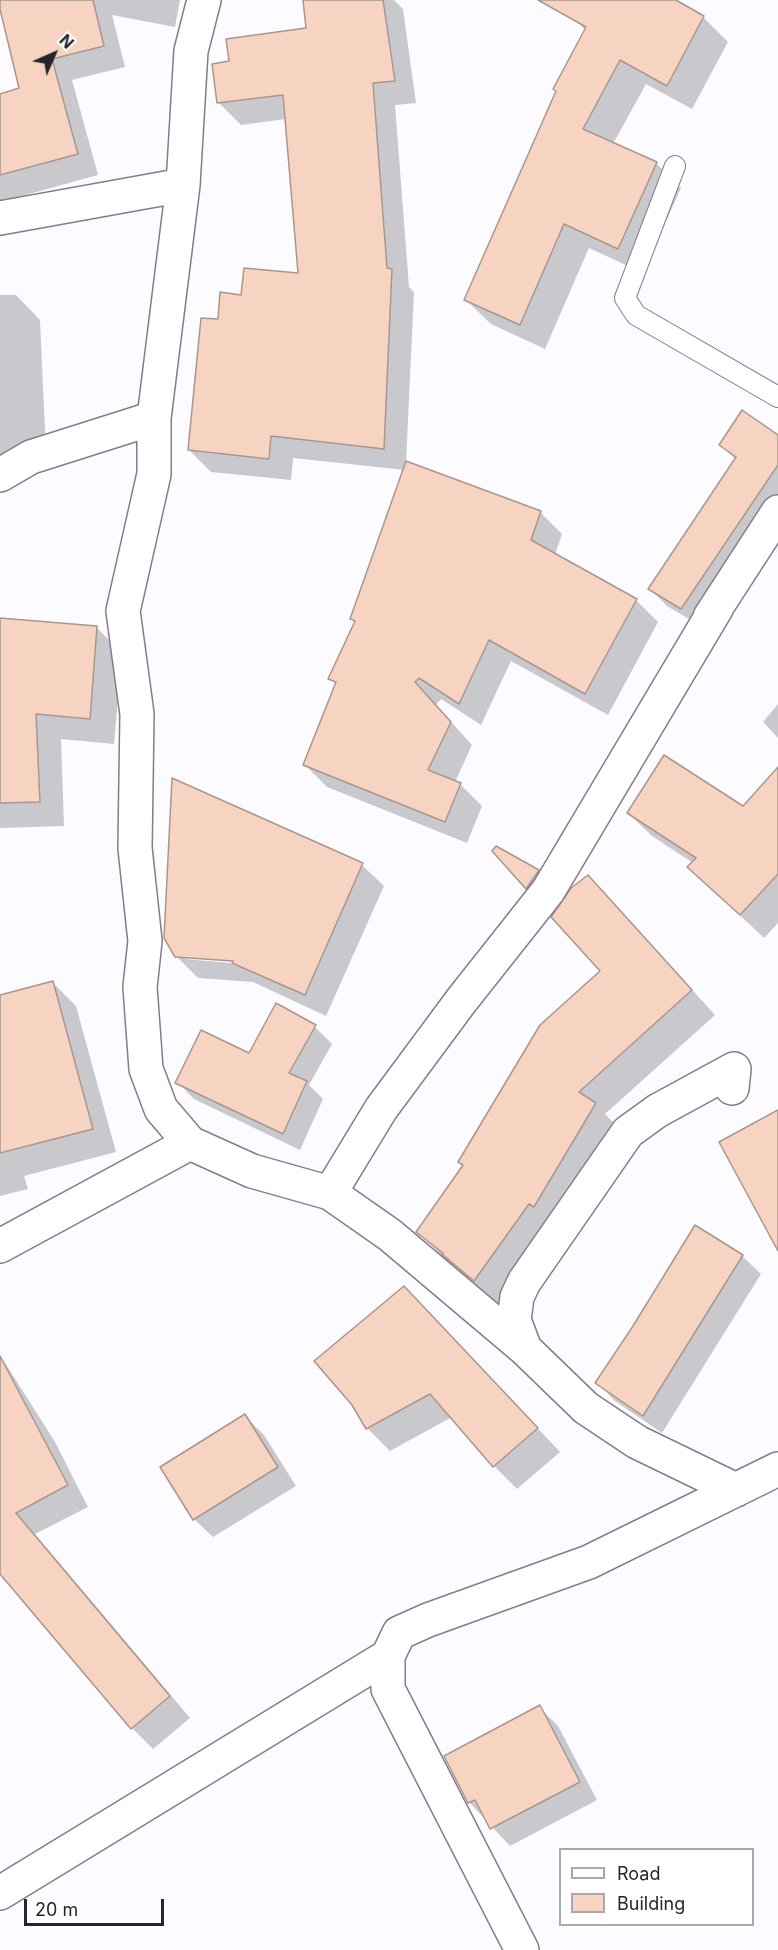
<!DOCTYPE html>
<html>
<head>
<meta charset="utf-8">
<style>
  body { margin:0 }
  #map { position:relative; width:778px; height:1950px; overflow:hidden; background:#fcfbff; font-family:Inter,sans-serif }
  canvas { display:block }
  .legend { position:absolute; left:559px; top:1848px; width:195px; height:78px; box-sizing:border-box; background:#fff; border:2px solid #a9a8ab; margin:0; padding:8px 10px; list-style:none; font-size:18px; color:#27252c }
  .legend li { display:flex; align-items:center; gap:12px; height:30px }
  .legend b { width:30px; border:2px solid #a9a8ab }
  .north { position:absolute; left:24px; top:24px; width:60px; height:60px; -webkit-text-stroke:4px #fff; paint-order:stroke; rotate:45deg; font-size:16px; font-weight:700; line-height:24px; text-align:center; color:#27252c }
  .north::after { content:''; display:block; margin:auto; width:21px; height:27px; background:#27252c; clip-path:polygon(50% 0,100% 100%,50% 72%,0 100%) }
  .scale { position:absolute; left:24px; top:1899px; width:140px; height:27px; box-sizing:border-box; border:3px solid #27252c; border-top:0; padding-left:8px; font-size:18px; line-height:21px; white-space:nowrap; color:#27252c; -webkit-text-stroke:4px #fff; paint-order:stroke }
</style>
</head>
<body>
<div id="map">
<canvas width="778" height="1950"></canvas>
<ul class="legend">
<li><b style="height:8px;background:#fff"></b>Road</li>
<li><b style="height:16px;background:#f7d4c1"></b>Building</li>
</ul>
<div class="north">N</div>
<div class="scale">20 m</div>
</div>
<script>
const ctx = document.querySelector('canvas').getContext('2d');
ctx.lineJoin = 'round';
function fillPath(path, color) {
  ctx.fillStyle = color;
  ctx.fill(path, 'evenodd');
}
function trace(path, color, width, dash) {
  ctx.strokeStyle = color;
  ctx.lineWidth = width;
  ctx.lineCap = dash ? 'butt' : 'round';
  ctx.setLineDash(dash || []);
  ctx.stroke(path);
}
fillPath(new Path2D(`
  M 0,0 L 180,0 L 175,27 L 112,15 L 125,67 L 72,80 L 98,175 L 0,202 L 0,95 L 20,90 Z
  M 304,0 L 394,0 L 403,9 L 416,103 L 395,105 L 409,287 L 414,292 L 406,463 L 540,512 L 562,534 L 555,555 L 636,600 L 658,622 L 608,715 L 511,661 L 481,725 L 441,699 L 436,705 L 472,745 L 455,782 L 460,784 L 482,806 L 467,843 L 327,787 L 305,765 L 337,685 L 330,678 L 355,623 L 352,619 L 405,470 L 293,458 L 291,480 L 211,472 L 189,450 L 219,321 L 242,296 L 299,274 L 286,119 L 241,125 L 219,103 L 230,63 L 308,30 Z
  M 587,0 L 672,0 L 703,17 L 728,42 L 692,109 L 646,84 L 613,144 L 656,163 L 681,188 L 643,273 L 589,248 L 545,349 L 491,324 L 466,300 L 586,31 L 576,20 Z
  M 0,295 L 16,295 L 40,320 L 46,452 L 0,454 Z
  M 778,437 L 778,508 L 699,625 L 667,606 L 650,589 L 736,460 L 721,445 Z
  M 0,619 L 97,628 L 122,653 L 114,744 L 61,739 L 64,826 L 0,828 Z
  M 778,704 L 778,738 L 763,722 Z
  M 778,770 L 778,923 L 764,938 L 713,890 L 693,863 L 652,836 L 628,813 L 743,808 Z
  M 494,851 L 538,871 L 547,881 L 536,897 Z
  M 362,865 L 384,886 L 326,1016 L 253,982 L 198,978 L 176,956 ZM 185,956 L 241,961 L 241,964 L 185,959 Z
  M 588,877 L 612,901 L 715,1015 L 605,1114 L 620,1129 L 554,1227 L 499,1304 L 442,1256 L 418,1232 L 602,971 Z
  M 53,983 L 76,1006 L 116,1152 L 24,1176 L 28,1189 L 0,1196 L 0,997 Z
  M 277,1005 L 315,1027 L 332,1044 L 309,1085 L 323,1099 L 300,1150 L 194,1099 L 177,1082 L 250,1055 Z
  M 696,1227 L 742,1256 L 761,1274 L 662,1433 L 615,1401 L 597,1383 L 634,1327 Z
  M 427,1311 L 560,1452 L 517,1489 L 494,1466 L 452,1417 L 390,1451 L 367,1428 Z
  M 0,1355 L 55,1442 L 88,1507 L 35,1534 L 190,1718 L 153,1749 L 132,1728 L 0,1572 Z
  M 245,1416 L 264,1435 L 296,1486 L 213,1537 L 194,1519 Z
  M 539,1707 L 558,1726 L 597,1800 L 510,1846 L 469,1802 Z`), '#0003');
const building = new Path2D(`
  M 0,0 L 93,0 L 104,46 L 52,59 L 78,154 L 0,175 L 0,94 L 19,88 L 0,9 Z
  M 303,0 L 383,0 L 395,81 L 373,83 L 387,268 L 392,269 L 384,449 L 271,436 L 269,459 L 188,450 L 201,318 L 218,319 L 220,292 L 241,295 L 244,268 L 298,273 L 283,95 L 217,103 L 212,64 L 229,61 L 226,39 L 306,28 Z
  M 538,0 L 676,0 L 704,16 L 667,86 L 620,60 L 583,129 L 657,162 L 618,249 L 564,224 L 520,325 L 464,300 L 556,91 L 553,89 L 586,27 Z
  M 742,410 L 778,435 L 778,465 L 681,609 L 648,589 L 736,457 L 719,445 Z
  M 406,461 L 541,511 L 531,540 L 637,599 L 585,694 L 489,640 L 459,704 L 419,678 L 415,682 L 451,722 L 428,770 L 461,783 L 445,822 L 303,765 L 336,682 L 328,679 L 355,621 L 350,619 Z
  M 0,618 L 97,626 L 90,719 L 36,714 L 40,802 L 0,803 Z
  M 664,755 L 743,806 L 778,767 L 778,874 L 740,915 L 687,867 L 696,858 L 627,813 Z
  M 172,778 L 363,863 L 305,995 L 232,963 L 233,961 L 175,957 L 164,938 Z
  M 496,846 L 539,870 L 526,889 L 492,851 Z
  M 588,875 L 692,990 L 579,1092 L 596,1103 L 534,1207 L 529,1204 L 474,1281 L 442,1254 L 443,1253 L 416,1232 L 463,1165 L 458,1162 L 540,1025 L 600,971 L 551,917 L 571,888 Z
  M 53,981 L 93,1129 L 0,1153 L 0,995 Z
  M 276,1003 L 316,1025 L 289,1073 L 307,1081 L 283,1134 L 175,1083 L 201,1030 L 249,1053 Z
  M 778,1110 L 778,1251 L 719,1142 Z
  M 695,1225 L 743,1255 L 643,1416 L 595,1383 L 633,1326 Z
  M 404,1286 L 538,1428 L 493,1467 L 430,1394 L 366,1429 L 352,1405 L 314,1361 Z
  M 0,1356 L 68,1485 L 16,1513 L 170,1696 L 131,1729 L 0,1574 Z
  M 245,1414 L 278,1467 L 193,1520 L 160,1467 Z
  M 540,1705 L 580,1782 L 490,1829 L 475,1800 L 468,1803 L 444,1756 Z`);
fillPath(building, '#f7d4c1');
trace(building, '#a9968c', 1.5);
const lane = new Path2D(`
  M 675,166 L 625,298 L 636,315 L 778,397`);
const street = new Path2D(`
  M 204,0 L 191,51 L 183,185 L 154,418 L 154,474 L 123,611 L 137,714 L 135,848 L 145,941 L 140,987 L 146,1069 L 161,1109 L 190,1143 L 252,1171 L 330,1193 L 390,1235 L 525,1349
  M 0,218 L 183,185
  M 0,475 L 31,457 L 154,418
  M 710,617 L 778,512
  M 732,1088 L 734,1069 L 657,1111 L 628,1132 L 524,1282 L 517,1297 L 514,1320 L 525,1349 L 586,1408 L 637,1442 L 736,1490
  M 330,1193 L 381,1109 L 461,1001 L 548,891 L 717,607
  M 0,1246 L 190,1143
  M 0,1893 L 388,1656
  M 522,1950 L 388,1689 L 388,1656 L 399,1633 L 428,1620 L 589,1562 L 778,1469`);
trace(lane, '#837c8d', 22);
trace(street, '#837c8d', 36);
trace(lane, '#fff', 20);
trace(street, '#fff', 33);
</script>
</body>
</html>
